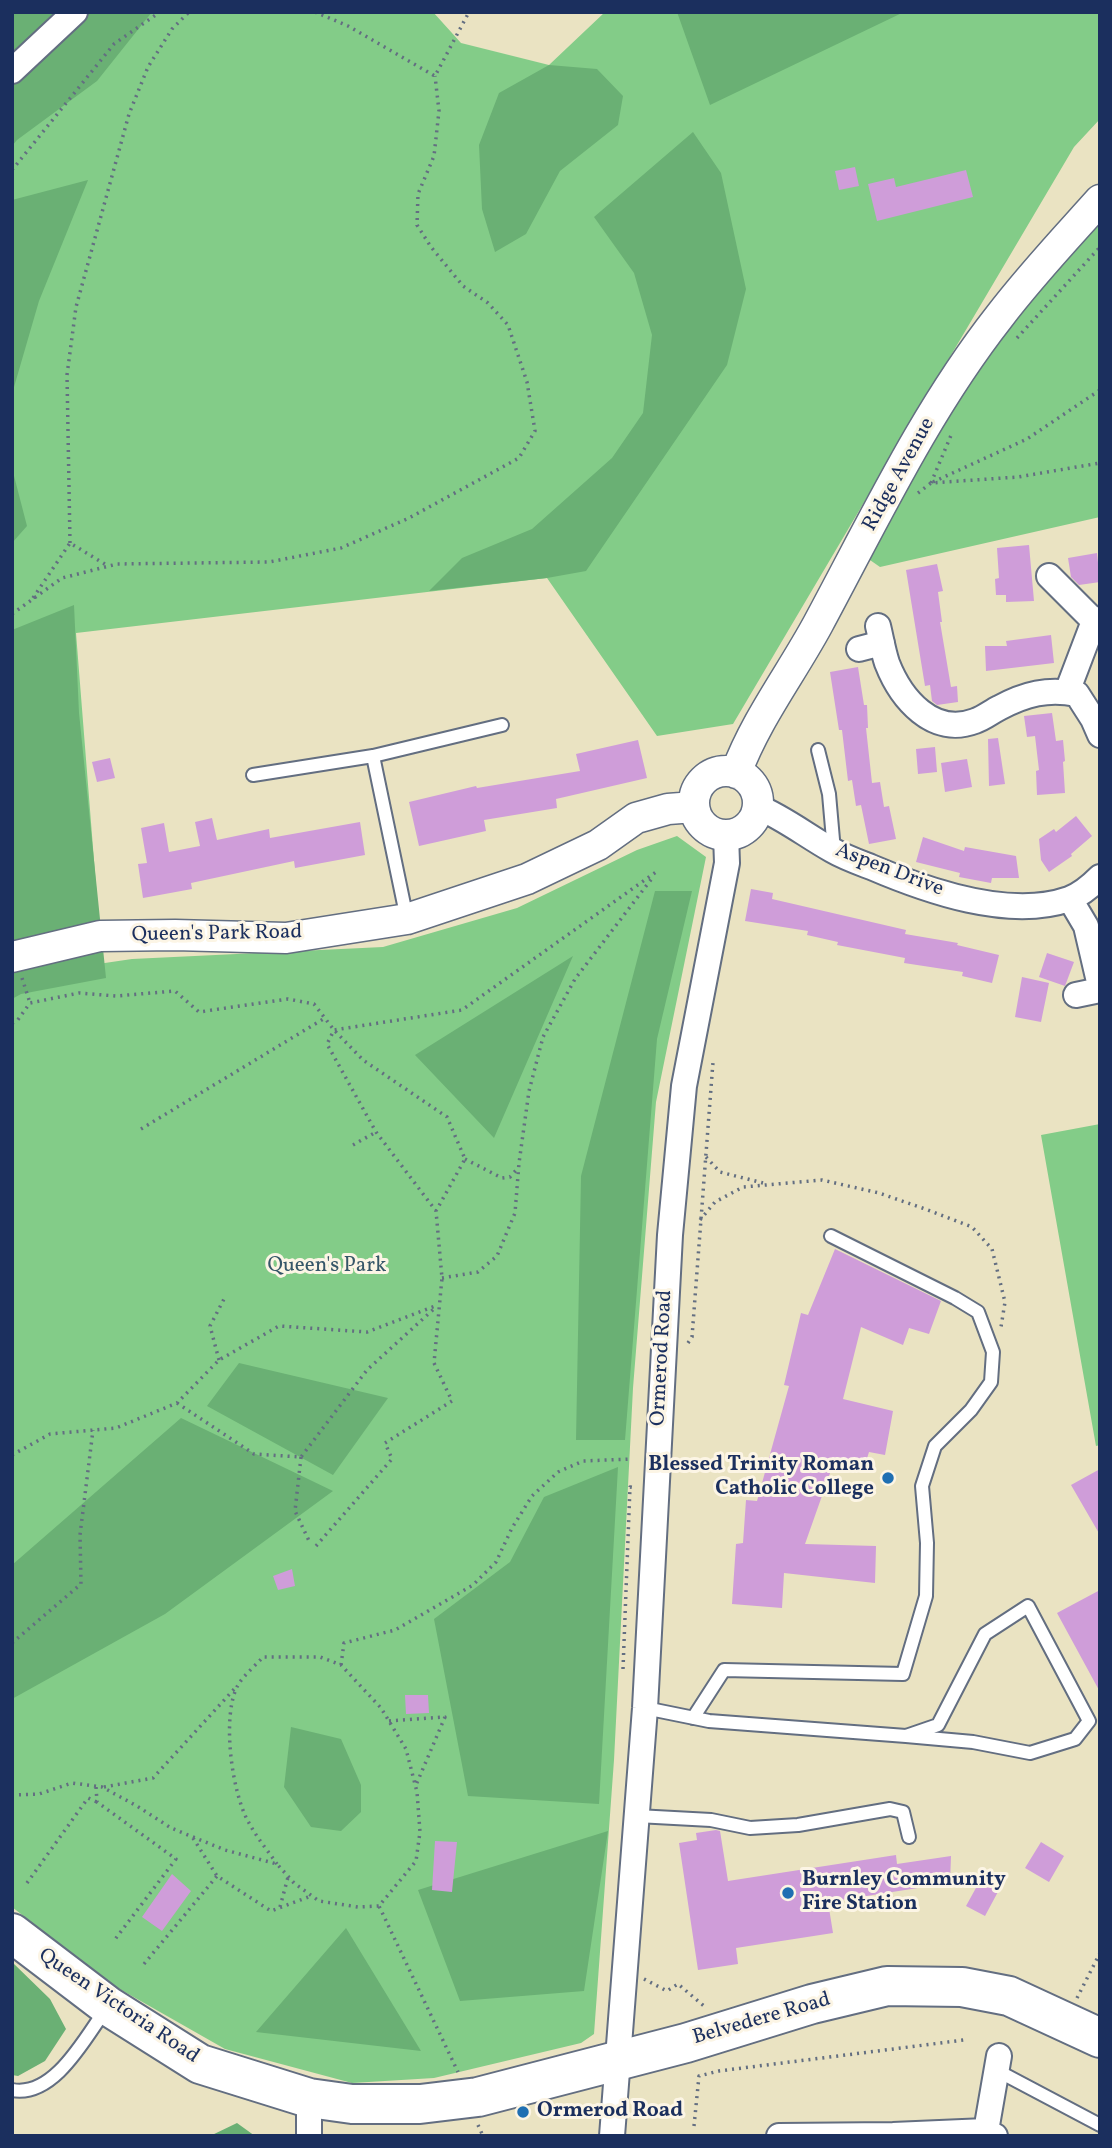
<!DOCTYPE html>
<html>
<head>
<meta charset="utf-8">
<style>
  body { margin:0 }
  #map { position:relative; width:1112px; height:2148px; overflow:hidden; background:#eae3c2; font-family:Vollkorn,serif }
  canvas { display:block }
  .frame { position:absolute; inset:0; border:14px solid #1b2f5e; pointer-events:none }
</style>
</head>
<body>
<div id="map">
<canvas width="1112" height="2148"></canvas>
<div class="frame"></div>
</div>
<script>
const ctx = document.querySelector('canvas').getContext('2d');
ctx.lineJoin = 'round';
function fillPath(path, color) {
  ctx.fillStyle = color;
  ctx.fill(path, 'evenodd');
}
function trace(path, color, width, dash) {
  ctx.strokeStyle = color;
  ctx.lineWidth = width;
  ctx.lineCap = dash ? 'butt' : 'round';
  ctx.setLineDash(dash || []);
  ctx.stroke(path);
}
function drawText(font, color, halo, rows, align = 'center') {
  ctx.font = font + ' Vollkorn,serif';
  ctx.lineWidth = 6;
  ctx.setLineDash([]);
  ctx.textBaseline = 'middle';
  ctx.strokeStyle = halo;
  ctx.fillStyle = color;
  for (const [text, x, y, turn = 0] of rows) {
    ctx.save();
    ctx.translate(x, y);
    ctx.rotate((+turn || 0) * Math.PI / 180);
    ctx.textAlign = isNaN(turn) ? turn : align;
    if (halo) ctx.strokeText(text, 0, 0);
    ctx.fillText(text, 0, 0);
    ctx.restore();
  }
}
fillPath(new Path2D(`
  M 88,12 L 433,12 L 461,43 L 549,65 L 605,12 L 1100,12 L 1100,119 L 1074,147 L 733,724 L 657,736 L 547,578 L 76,633 L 100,936 L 12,963 L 12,78 Z
  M 1100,200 L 1100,517 L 880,567 L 857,551 L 907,460 Z
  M 677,836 L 706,857 L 656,1102 L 633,1388 L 614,1760 L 594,2034 L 581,2043 L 434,2078 L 352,2083 L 225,2049 L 109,1983 L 12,1907 L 12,982 L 30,974 L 132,959 L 383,947 L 517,908 L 637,850 Z
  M 1100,1124 L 1100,1445 L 1096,1446 L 1041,1135 Z`), '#83cc88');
fillPath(new Path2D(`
  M 12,12 L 152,12 L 97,81 L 17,140 L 12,146 Z
  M 677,12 L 904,12 L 710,105 Z
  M 549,65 L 597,69 L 623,96 L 618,125 L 560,171 L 526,234 L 495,252 L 482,209 L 479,145 L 499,93 Z
  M 693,132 L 721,173 L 746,289 L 727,365 L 586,571 L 547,578 L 429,591 L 462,558 L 532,529 L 612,458 L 643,413 L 652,335 L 634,273 L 594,217 Z
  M 88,180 L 39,301 L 12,394 L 12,200 Z
  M 12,424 L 13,472 L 27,526 L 12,543 Z
  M 74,605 L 79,713 L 106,978 L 21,994 L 12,999 L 12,630 Z
  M 655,891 L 692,891 L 657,1039 L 625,1440 L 576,1440 L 581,1176 Z
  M 573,956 L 494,1138 L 415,1055 Z
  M 239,1363 L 388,1398 L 333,1475 L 207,1406 Z
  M 181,1418 L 333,1491 L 165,1614 L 12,1699 L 12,1565 Z
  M 618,1467 L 599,1804 L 468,1796 L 434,1619 L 510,1562 L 544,1497 Z
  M 291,1727 L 341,1739 L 361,1785 L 361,1812 L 341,1831 L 311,1827 L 284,1787 Z
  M 608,1831 L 584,1991 L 460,2001 L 418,1890 Z
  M 346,1928 L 421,2051 L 256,2032 Z
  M 12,1962 L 50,1999 L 66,2029 L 45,2061 L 18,2076 L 12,2075 Z
  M 237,2123 L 255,2136 L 210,2136 Z`), '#6ab074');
fillPath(new Path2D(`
  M 855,167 L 859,186 L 839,190 L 835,171 Z
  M 966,170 L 973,197 L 877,221 L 868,184 L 894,178 L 896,187 Z
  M 1029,545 L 1034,601 L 1006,602 L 1006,595 L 996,595 L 995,579 L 999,578 L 997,548 Z
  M 1097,553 L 1100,582 L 1079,585 L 1071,577 L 1068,558 Z
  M 937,564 L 943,591 L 938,592 L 942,622 L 940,622 L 951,687 L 957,686 L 958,702 L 937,705 L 932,701 L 930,685 L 925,686 L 906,570 Z
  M 1051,635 L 1054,663 L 986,671 L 985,646 L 1007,646 L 1006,641 Z
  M 858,667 L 864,705 L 867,705 L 868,728 L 866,728 L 872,783 L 880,782 L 884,807 L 889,806 L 896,839 L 869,844 L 861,805 L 856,806 L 852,780 L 848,781 L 842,730 L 839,730 L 830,672 Z
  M 1052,713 L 1056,741 L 1063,740 L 1065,761 L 1063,762 L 1065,793 L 1037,795 L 1036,771 L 1039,770 L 1035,736 L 1027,737 L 1024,716 Z
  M 998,738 L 1005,784 L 989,786 L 988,739 Z
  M 638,740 L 647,778 L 556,799 L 557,808 L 484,820 L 486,831 L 419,846 L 409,802 L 476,786 L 477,788 L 580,771 L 576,754 Z
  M 935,747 L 937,772 L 918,774 L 916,749 Z
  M 110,758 L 115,778 L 97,782 L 92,762 Z
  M 967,759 L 972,787 L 945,792 L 941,763 Z
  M 1076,816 L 1092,836 L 1071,854 L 1072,856 L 1049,872 L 1041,860 L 1039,839 L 1054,829 L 1056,832 Z
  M 212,818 L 217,840 L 269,829 L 270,838 L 360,822 L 365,855 L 295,868 L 294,861 L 191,883 L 192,889 L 143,898 L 138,864 L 147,863 L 141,828 L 164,823 L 169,852 L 200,846 L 195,822 Z
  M 923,837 L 964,851 L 965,847 L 1016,856 L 1019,878 L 992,878 L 991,883 L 959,877 L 960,873 L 916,862 Z
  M 751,889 L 773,893 L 772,899 L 906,930 L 905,934 L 958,943 L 957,945 L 999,955 L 992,983 L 962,976 L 963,972 L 904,963 L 905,958 L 837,945 L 838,942 L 807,935 L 808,931 L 745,921 Z
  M 1047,953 L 1074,962 L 1065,986 L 1039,977 Z
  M 1022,977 L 1049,983 L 1041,1022 L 1015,1017 Z
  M 835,1249 L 941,1301 L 929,1334 L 909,1328 L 903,1345 L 861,1327 L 843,1399 L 893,1411 L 885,1455 L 869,1452 L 864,1468 L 835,1459 L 805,1544 L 876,1546 L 875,1583 L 784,1573 L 782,1608 L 732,1604 L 736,1544 L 743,1543 L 746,1500 L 757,1501 L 789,1386 L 784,1385 L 801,1313 L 808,1315 Z
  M 1100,1469 L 1100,1535 L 1071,1485 Z
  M 292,1569 L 295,1586 L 278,1590 L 273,1576 Z
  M 1100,1590 L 1100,1692 L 1057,1613 Z
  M 405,1695 L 428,1695 L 429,1713 L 406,1714 Z
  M 716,1830 L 720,1831 L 728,1881 L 896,1855 L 897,1864 L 951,1856 L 950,1883 L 828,1902 L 833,1933 L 736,1948 L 738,1964 L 698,1970 L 679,1843 L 697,1840 L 696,1833 Z
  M 435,1841 L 457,1842 L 452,1892 L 432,1890 Z
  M 1041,1842 L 1064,1856 L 1049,1882 L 1025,1868 Z
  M 172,1874 L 191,1891 L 162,1931 L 142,1917 Z
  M 982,1877 L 1000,1888 L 985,1916 L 966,1906 Z`), '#cf9dd9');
const service = new Path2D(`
  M 818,750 L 829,794 L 834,851
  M 373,756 L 407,919
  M 253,775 L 373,756 L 502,725
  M 645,1708 L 709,1721 L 906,1736 L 938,1725 L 985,1634 L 1028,1606 L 1089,1721 L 1075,1739 L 1030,1753 L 973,1742 L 906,1736
  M 693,1718 L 724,1670 L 903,1674 L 926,1596 L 927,1543 L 922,1486 L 935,1446 L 971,1410 L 991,1382 L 993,1352 L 978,1312 L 955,1298 L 831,1236
  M 637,1816 L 711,1820 L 750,1828 L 798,1825 L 890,1809 L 903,1812 L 909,1837
  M 996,2070 L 1100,2125
  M 12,2090 C 54,2098 85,2038 106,2009`);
const minor = new Path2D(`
  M 12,71 L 75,12
  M 1049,576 L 1094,621
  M 878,626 C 881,638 883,651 887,663 C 901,699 933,737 975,721 C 984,718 991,712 999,708 C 1025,694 1048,688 1077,694 L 1093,719 L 1100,735
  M 859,649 L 882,643
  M 1067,692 L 1094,621 L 1100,619
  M 758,807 C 784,818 807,836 832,850 C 844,857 858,862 871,867 C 927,891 1009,920 1069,899 C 1080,895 1092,885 1100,877
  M 1070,899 L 1086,926 L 1100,986
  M 1076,995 L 1100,990
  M 309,2098 L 309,2136
  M 986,2131 L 999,2056
  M 612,2136 L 645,1708 L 670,1235 L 684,1086 L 727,863 L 726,835
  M 779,2136 L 893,2135 L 986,2131 L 995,2136`);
const tertiary = new Path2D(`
  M694 803a32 32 0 1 1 64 0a32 32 0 1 1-64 0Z
  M 736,773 C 756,719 791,674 818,624 C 874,520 926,410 999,317 C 1030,276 1066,238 1100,200
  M 12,957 L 100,936 L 175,935 L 286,938 L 407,919 L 527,879 L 598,845 L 636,818 L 668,809 L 694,807`);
const trunk = new Path2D(`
  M 12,1933 L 108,2006 L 200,2064 L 309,2098 L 352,2104 L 420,2104 L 478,2097 L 686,2043 L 812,2004 L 887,1986 L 962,1987 L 1009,1996 L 1100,2038`);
trace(service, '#636e81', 16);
trace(minor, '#636e81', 28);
trace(tertiary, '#636e81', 33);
trace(trunk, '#636e81', 42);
trace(new Path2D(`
  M 315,12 L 348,26 L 435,76 L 469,12
  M 12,170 L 114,44 L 160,12
  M 1017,338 L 1100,247
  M 933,482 L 1027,439 L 1100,390
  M 931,483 L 952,433
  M 918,493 L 931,483 L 1018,477 L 1100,463
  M 70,543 L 67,375 L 76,307 L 129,114 L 148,67 L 172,29 L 189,12
  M 33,598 L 70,543 L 108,566
  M 12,614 L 62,578 L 117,564 L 269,562 L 341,548 L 409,518 L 519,458 L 535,431 L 527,382 L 508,325 L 488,303 L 463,286 L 431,247 L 417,225 L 418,194 L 434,156 L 439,111 L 435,76
  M 22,978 L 30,1003
  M 12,1023 L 17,1021 L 30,1003 L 79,993 L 116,996 L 175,991 L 199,1012 L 288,999 L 314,1004 L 334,1030 L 363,1060 L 447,1117 L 465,1159 L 436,1211
  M 141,1129 L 325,1018
  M 353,1145 L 376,1132
  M 706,1157 L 720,1172 L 763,1183
  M 465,1159 L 502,1178 L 510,1177 L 518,1168
  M 700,1220 L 715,1202 L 743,1187 L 822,1180 L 879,1193 L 928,1210 L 972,1227 L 992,1249 L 1005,1302 L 1001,1327
  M 442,1278 L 478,1272 L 497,1256 L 515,1213 L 519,1163 L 529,1091 L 543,1037 L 575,979 L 653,877
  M 688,1343 L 692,1337 L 713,1062
  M 219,1360 L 210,1326 L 224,1299
  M 177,1403 L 254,1454 L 301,1457 L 367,1370 L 436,1307
  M 12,1455 L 50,1434 L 116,1428 L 177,1403 L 219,1360 L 279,1326 L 367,1332 L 438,1305
  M 301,1457 L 295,1511 L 310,1543
  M 316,1546 L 392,1459 L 385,1443 L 452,1401 L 434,1363 L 442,1278 L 436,1211 L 376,1132 L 327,1044 L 334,1030 L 462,1010 L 656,872
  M 12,1643 L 81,1584 L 80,1535 L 93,1430
  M 341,1665 L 344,1643 L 395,1630 L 473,1585 L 496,1562 L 512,1528 L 532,1496 L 558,1472 L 583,1461 L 631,1459
  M 623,1669 L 630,1487 L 636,1488
  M 389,1721 L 445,1717 L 416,1785
  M 96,1787 L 97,1802 L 176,1859 L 113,1942
  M 104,1787 L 153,1778 L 237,1686
  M 12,1795 L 39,1794 L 72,1783 L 102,1787 L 137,1806 L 171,1828 L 225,1850 L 277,1864 L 294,1883 L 319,1901 L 358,1907 L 379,1906
  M 193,1838 L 217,1876 L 271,1911 L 311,1896
  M 277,1864 C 268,1851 257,1838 249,1823 C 232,1794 221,1716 238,1685 C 244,1675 255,1666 263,1657 L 320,1657 L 341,1665 L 381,1708 L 406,1749 L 417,1792 L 420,1832 L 416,1861 L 379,1906 L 458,2072
  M 27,1883 L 88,1798 L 97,1802
  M 280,1907 L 288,1877
  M 144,1964 L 217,1876
  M 644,1979 L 667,1991 L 678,1984 L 704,2006
  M 1077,1998 L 1100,1953
  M 478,2125 L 483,2136
  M 694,2126 L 699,2076 L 719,2071 L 964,2040`), '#636e81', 3.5, [2, 5]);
trace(service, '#fff', 12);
trace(minor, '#fff', 24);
trace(tertiary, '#fff', 30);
trace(trunk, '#fff', 38);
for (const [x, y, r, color] of [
  [888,1478,7,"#1f6fb2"],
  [788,1893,7,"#1f6fb2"],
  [523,2112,7,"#1f6fb2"]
]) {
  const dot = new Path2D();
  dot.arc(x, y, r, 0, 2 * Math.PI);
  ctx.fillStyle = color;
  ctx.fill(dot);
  trace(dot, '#fcf5e5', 2.5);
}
drawText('21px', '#1b2f5e', '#fcf5e5', [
  ["Ridge Avenue",900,475,-61],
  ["Aspen Drive",889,871,21],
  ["Queen's Park Road",217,935,-1],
  ["Ormerod Road",663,1358,-87],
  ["Queen Victoria Road",118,2007,34],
  ["Belvedere Road",762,2020,-16]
]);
drawText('21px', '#355668', '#fcf5e5', [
  ["Queen's Park",327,1267]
]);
drawText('bold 21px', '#1b2f5e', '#fcf5e5', [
  ["Blessed Trinity Roman",874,1466,"right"],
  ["Catholic College",874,1490,"right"],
  ["Burnley Community",802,1881],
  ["Fire Station",802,1905],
  ["Ormerod Road",537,2112]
], 'left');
</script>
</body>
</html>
